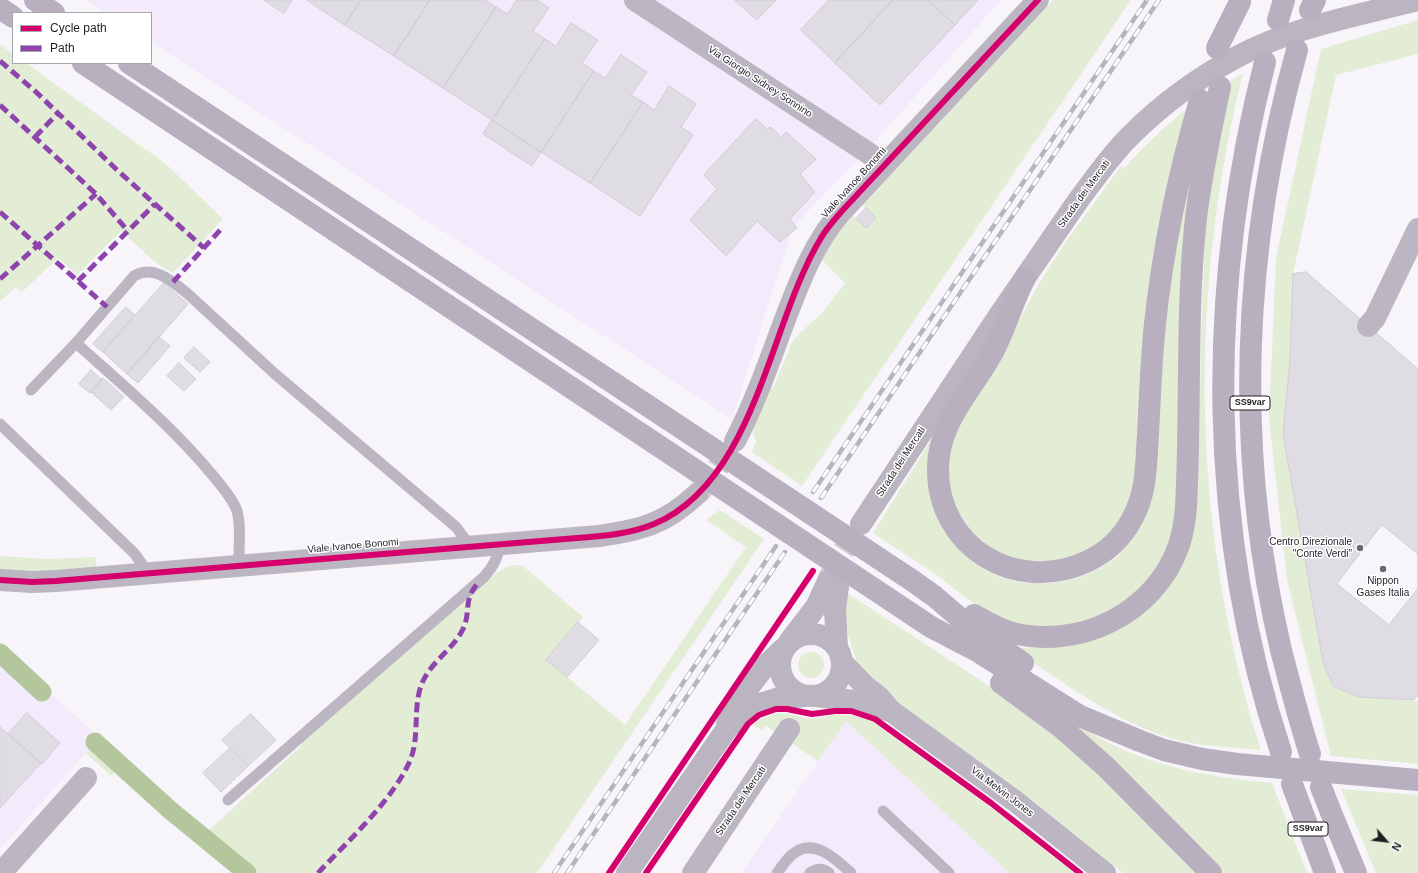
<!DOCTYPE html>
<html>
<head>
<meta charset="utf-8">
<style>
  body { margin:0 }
  #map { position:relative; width:1418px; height:873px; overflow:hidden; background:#f7f4fa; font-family:Helvetica,sans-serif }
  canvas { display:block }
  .legend { position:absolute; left:12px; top:12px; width:140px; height:52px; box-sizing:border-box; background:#fff; border:1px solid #a6a5a8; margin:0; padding:5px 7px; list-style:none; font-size:12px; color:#211d25 }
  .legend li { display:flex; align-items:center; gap:8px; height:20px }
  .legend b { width:20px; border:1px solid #a6a5a8 }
  .north { position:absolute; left:1366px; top:821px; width:40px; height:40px; -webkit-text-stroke:3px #fff; paint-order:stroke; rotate:118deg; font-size:11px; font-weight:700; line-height:16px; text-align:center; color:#211d25 }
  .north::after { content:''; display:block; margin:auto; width:14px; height:18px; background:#211d25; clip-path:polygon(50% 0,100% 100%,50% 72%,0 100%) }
</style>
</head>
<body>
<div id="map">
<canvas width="1418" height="873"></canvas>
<ul class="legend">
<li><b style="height:5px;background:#d6006c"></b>Cycle path</li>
<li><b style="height:5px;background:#8e44ad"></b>Path</li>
</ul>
<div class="north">N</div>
</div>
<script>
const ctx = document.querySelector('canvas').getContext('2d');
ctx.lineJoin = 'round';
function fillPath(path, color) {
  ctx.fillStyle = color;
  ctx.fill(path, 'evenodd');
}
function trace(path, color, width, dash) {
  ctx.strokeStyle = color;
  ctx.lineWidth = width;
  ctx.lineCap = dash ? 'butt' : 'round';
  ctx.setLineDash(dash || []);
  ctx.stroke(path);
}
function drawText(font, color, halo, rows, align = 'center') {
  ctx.font = font + ' Helvetica,sans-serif';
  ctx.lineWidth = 3;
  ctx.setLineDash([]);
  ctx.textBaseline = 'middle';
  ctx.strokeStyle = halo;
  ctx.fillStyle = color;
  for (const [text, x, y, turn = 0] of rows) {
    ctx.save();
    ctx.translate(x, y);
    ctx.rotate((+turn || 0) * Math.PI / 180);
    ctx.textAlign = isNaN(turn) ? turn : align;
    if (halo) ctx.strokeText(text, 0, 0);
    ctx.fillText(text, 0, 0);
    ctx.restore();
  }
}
fillPath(new Path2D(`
  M 86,0 L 1001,0 L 870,147 L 793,227 L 732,419 L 151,42 L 151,13 L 106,13 Z
  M 0,645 L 99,738 L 0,849 Z
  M 846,720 L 1009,873 L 742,873 Z`), '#f3ebfb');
fillPath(new Path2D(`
  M 1053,0 L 1131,0 L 802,486 L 752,452 L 756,441 L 753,431 L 754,427 L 770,387 L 774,387 L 792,342 L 801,332 L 823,312 L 845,283 L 822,260 L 834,239 L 853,215 L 866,228 L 876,219 L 862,205 Z
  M 1418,20 L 1418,54 L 1336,75 L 1293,274 L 1290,359 L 1283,434 L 1323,662 L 1333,686 L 1359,697 L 1418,701 L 1418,764 L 1331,756 L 1287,580 L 1269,418 L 1276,258 L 1321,49 Z
  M 0,44 L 13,54 L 13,63 L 26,63 L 166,164 L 223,219 L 173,273 L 156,263 L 121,231 L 77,275 L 58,258 L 22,292 L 16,287 L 0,301 Z
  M 1243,73 C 1188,296 1191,531 1261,750 C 1233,747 1204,747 1177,740 C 1116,723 1066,684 1015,650 L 1019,648 L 1046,646 L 1102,637 L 1194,528 L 1198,496 L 1201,336 L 1205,231 L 1219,131 L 1230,81 Z
  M 1187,109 C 1173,163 1158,217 1150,273 C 1142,336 1140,401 1136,464 L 1134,481 L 1127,507 L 1112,532 L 1087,552 L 1044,564 L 1001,556 L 971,531 L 952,502 L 946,466 L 955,431 L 1009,339 L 1038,285 L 1067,240 L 1121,166 L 1124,169 C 1143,147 1164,127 1187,109 Z
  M 1196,147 L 1178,491 L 1174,530 L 1162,558 L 1142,588 L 1119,606 L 1084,623 L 1046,628 L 1017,624 L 980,608 L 962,595 L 941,578 L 873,533 L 929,443 L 931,445 C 930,458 927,471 929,484 C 930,497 937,508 943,520 C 949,531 953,543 962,552 C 1001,594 1072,592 1115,558 C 1128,547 1137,532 1145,517 L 1168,288 Z
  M 720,510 L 764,539 L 537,873 L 258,873 L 208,831 L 300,747 L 304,737 L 493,576 C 503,568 510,563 523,566 L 583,617 L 547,660 L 625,725 L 746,547 L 706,520 Z
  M 0,556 L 48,559 L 95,557 L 97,568 C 65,570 32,574 0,569 Z
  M 844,591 L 997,691 L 1066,743 L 1199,873 L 1123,873 L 1013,785 L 896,702 L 857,663 L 844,622 Z
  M798 665a13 13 0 1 1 26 0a13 13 0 1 1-26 0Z
  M 776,713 C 787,712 796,717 807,718 C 816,719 824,716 832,715 C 846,714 859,716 872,721 L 1000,814 L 1075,873 L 1009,873 L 846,721 L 818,761 L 766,726 L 762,731 L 753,725 L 758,720 Z
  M 1069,718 C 1083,727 1097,737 1113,745 C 1162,769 1218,778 1272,783 L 1307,873 L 1223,873 L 1157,804 L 1078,729 Z
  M 99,738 L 124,762 L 111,776 L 86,753 Z
  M 1341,789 L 1418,795 L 1418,873 L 1376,873 Z`), '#e3edd6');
trace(new Path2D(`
  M 0,653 L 42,692
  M 95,742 L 170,810 L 247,873`), '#b3c69c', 19);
const building = new Path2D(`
  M 264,0 L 292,0 L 284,13 Z
  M 307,0 L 361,0 L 345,25 Z
  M 361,0 L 430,0 L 394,56 L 345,25 Z
  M 430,0 L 485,0 L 496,7 L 443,88 L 394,56 Z
  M 517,0 L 537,0 L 549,8 L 533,31 L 545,39 L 492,120 L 443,88 L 496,7 L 507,14 Z
  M 735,0 L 776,0 L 757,20 Z
  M 829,0 L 893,0 L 835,63 L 801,30 Z
  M 893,0 L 928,0 L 955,25 L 880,105 L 835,63 Z
  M 928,0 L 978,0 L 955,25 Z
  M 571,23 L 598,40 L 582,63 L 594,71 L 541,152 L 492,120 L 545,39 L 556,46 Z
  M 621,55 L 647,72 L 631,95 L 643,102 L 590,183 L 541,152 L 594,71 L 605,78 Z
  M 669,86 L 696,104 L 681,127 L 693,135 L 640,216 L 590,183 L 643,102 L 654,110 Z
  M 756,119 L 767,129 L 771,127 L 781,137 L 786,132 L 816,159 L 800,174 L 815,192 L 790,219 L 797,228 L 780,242 L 757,221 L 726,256 L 690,220 L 717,189 L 704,175 Z
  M 492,120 L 541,152 L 532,166 L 483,134 Z
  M 866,208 L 876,218 L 866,228 L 856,219 Z
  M 1306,272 L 1418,369 L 1418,695 L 1414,700 L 1359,697 L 1333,686 L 1323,662 L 1283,434 L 1290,359 L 1293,274 Z
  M 164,283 L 188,304 L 127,374 L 103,352 Z
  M 126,307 L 135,315 L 103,352 L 93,344 Z
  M 159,337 L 170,346 L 138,383 L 127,374 Z
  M 194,347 L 210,362 L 200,372 L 184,358 Z
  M 179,363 L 196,379 L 184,391 L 167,376 Z
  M 91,370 L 102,380 L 90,393 L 79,384 Z
  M 103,378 L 124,397 L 111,410 L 91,392 Z
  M 1382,525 L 1418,554 L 1418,588 L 1389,625 L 1337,584 Z
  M 578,622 L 599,640 L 567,677 L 546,660 Z
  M 27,713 L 60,743 L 42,764 L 8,734 Z
  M 251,714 L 276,740 L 248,766 L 222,740 Z
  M 0,727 L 41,763 L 0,808 Z
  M 230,748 L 248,766 L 221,792 L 203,773 Z`);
fillPath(building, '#dfdce3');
trace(building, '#d0ccd4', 1);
trace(new Path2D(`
  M 698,494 L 712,477 L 735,441`), '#ccc9cf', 22, [22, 11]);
trace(new Path2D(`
  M 828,580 L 843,552 L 861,524`), '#ccc9cf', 22, [22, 11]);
trace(new Path2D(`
  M 76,343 C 124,386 174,428 215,478 C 223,488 233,499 237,511 C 242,528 238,548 239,566
  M 31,390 L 76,343 L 134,276 C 154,264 173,282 188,294 L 275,374 L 456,527 L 465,539 L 467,547
  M 0,424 L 134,553 L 142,564 L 144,574
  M 228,800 L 484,577 C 492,568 499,558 499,545
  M 883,811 L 949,873
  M 777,873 C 782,867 786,859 793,854 C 813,837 836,859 851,873
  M 810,873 C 817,868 823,868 829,873`), '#bcb5c2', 11);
trace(new Path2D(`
  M 635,0 L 885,164
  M 1368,326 L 1375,318 L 1418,229
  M 735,441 C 755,403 769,362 784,322 C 799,283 813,244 841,212 L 1038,0
  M 0,580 L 32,582 L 56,581 L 599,536 C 641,530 665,524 697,494
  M 842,662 L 866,687 L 880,698 L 891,711 L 1015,801 L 1105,873
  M 817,696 L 853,701 L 890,711
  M 1,873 L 86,778
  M 693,873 L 789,729`), '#bcb5c2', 22);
trace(new Path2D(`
  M 861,524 C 907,454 953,384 1000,314 C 1025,278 1050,241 1075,205 C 1092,182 1109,157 1130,136 C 1161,105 1196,79 1235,58 C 1292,27 1356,16 1418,0
  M780 665a31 31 0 1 1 62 0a31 31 0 1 1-62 0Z
  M 789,642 L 816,607 L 828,581
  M 837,648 L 835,609 L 838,587
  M 727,724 L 732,710 L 739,700 L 764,667 L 783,649
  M 627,873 L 728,727 L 757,705 L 776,699 L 805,696`), '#bbb4c1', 22);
trace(new Path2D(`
  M 35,0 L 54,13
  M 0,8 L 13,17
  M 1310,10 L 1315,0
  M 1278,20 L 1284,0
  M 1217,48 L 1240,2
  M 1297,50 C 1242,247 1234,451 1281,650 C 1290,685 1299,720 1310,754
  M 1265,62 C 1207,288 1207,530 1281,752
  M 83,63 L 931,627 L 977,651 L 1080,716 L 1140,741 L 1164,750 L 1202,759 L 1237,764 L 1418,780
  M 129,63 L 913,581 L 934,596 L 968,625 L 1023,663
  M 1025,278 C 1013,301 1006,326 994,350 C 974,388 938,421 938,468 C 937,547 1015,594 1086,562 C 1106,553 1122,538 1132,519 C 1147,493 1146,463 1148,434 C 1150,398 1151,361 1155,324 C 1163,246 1178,176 1200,100
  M 974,615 C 985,621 997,628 1009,632 C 1078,651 1155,614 1179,545 C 1183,533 1185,520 1186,507 C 1191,414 1186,320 1195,227 C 1200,180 1210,133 1220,87
  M 1001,683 L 1062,728 L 1106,767 L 1211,873
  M 1292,784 L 1325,873
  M 1321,787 L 1332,815 L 1356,873`), '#b8b0be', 22);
const rail = new Path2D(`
  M 813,492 L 1147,0
  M 821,498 L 1159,0
  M 554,873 L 776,546
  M 567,873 L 785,552`);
trace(rail, '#b8b4bd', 4.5);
trace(rail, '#fff', 3, [9]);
trace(new Path2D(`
  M 0,61 L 35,91 L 116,169 L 204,248
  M 0,105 L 96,194 L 128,231
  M 35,137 L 58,113
  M 0,212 L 107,307
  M 0,279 L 96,194
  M 78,281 L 155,204
  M 173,282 L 222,228
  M 318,873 C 348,841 390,803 409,763 C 420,739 413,714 420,689 C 427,664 451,652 462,631 C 472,613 462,601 478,583`), '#8e44ad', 5, [10, 5]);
trace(new Path2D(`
  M 0,580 L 32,582 L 56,581 L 577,538 C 603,536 630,534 654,524 C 756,481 769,323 821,238 C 826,229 834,220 841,212 L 1038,0
  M 609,873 L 813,571
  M 646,873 L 748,724 L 759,715 L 776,709 L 787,709 L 812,714 L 835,711 L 851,711 L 875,719 L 991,803 L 1080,873`), '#d6006c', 6);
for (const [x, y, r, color] of [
  [1360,548,4,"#6c6870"],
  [1383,569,4,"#6c6870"]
]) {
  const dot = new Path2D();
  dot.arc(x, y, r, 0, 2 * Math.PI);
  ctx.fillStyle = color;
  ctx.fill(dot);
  trace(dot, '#fff', 1.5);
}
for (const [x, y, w] of [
  [1250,403,40],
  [1308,829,40]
]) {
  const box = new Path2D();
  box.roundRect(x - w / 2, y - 7, w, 14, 3);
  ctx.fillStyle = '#fff';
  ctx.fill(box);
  trace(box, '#211d25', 1);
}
drawText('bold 9px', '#211d25', null, [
  ["SS9var",1250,403],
  ["SS9var",1308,829]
]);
drawText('10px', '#211d25', '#fff', [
  ["Via Giorgio Sidney Sonnino",760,82,33],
  ["Viale Ivanoe Bonomi",854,183,-48],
  ["Strada dei Mercati",1084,194,-54],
  ["Strada dei Mercati",901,462,-57],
  ["Viale Ivanoe Bonomi",353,546,-5],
  ["Via Melvin Jones",1002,792,37],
  ["Strada dei Mercati",741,801,-56]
]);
drawText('10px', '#211d25', '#fff', [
  ["Centro Direzionale",1352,542],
  ["\"Conte Verdi\"",1352,554],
  ["Nippon",1383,581,"center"],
  ["Gases Italia",1383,593,"center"]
], 'right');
</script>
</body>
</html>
